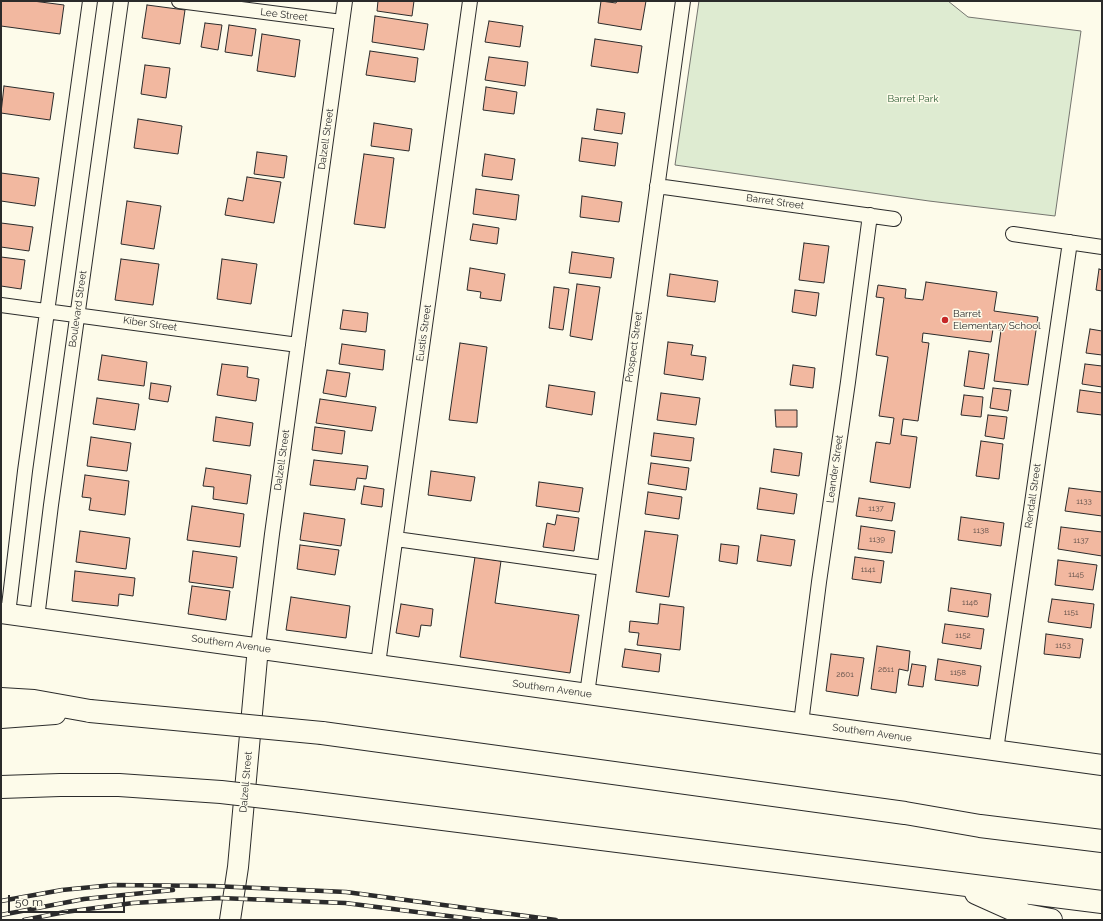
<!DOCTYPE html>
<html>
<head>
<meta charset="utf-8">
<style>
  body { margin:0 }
  #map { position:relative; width:1103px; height:921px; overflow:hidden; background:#fdfbea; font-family:Raleway,sans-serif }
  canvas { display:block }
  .frame { position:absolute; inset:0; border:2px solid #2b2b2b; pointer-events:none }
  .scale { position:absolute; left:8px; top:895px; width:117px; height:18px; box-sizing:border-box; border:2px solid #2b2b2b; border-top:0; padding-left:5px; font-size:12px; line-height:14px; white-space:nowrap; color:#2b2b2b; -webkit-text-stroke:3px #fdfbea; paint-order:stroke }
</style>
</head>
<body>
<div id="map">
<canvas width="1103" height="921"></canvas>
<div class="frame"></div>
<div class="scale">50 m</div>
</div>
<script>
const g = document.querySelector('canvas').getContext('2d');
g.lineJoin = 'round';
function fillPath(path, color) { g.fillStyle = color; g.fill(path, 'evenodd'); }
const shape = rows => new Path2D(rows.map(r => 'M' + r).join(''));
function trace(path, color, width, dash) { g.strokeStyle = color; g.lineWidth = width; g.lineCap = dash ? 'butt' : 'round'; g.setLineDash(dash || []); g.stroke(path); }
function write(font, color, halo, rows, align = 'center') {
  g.font = font + ' Raleway,sans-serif'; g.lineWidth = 3; g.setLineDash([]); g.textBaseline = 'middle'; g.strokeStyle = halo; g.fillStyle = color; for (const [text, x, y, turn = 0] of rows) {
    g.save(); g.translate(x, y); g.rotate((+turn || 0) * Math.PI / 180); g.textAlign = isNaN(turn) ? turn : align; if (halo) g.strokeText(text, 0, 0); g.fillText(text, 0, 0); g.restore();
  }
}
const green = shape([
  [699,1,948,1,968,17,1081,31,1055,216,929,201,675,165,699,1]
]);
const building = shape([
  [1,1,33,1,64,5,60,34,1,26,1,1],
  [378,1,414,1,412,16,377,11,378,1],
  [601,1,616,3,617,1,646,1,641,30,598,23,601,1],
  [147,5,185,10,180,44,142,38,147,5],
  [375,16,428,24,424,50,372,42,375,16],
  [489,21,523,26,520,47,485,42,489,21],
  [205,23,222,25,218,50,201,47,205,23],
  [229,25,256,29,252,56,225,52,229,25],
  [262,34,300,40,295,77,257,71,262,34],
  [595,39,642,46,638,73,591,66,595,39],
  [370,51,418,58,415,82,366,75,370,51],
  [489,57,528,62,525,86,485,80,489,57],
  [145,65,170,68,166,98,141,94,145,65],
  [4,86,54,93,50,120,1,113,4,86],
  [486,87,517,92,514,114,483,110,486,87],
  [597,109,625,113,622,134,594,130,597,109],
  [138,119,182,126,178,154,134,148,138,119],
  [374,123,412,129,409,151,371,146,374,123],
  [582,138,618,143,615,166,579,161,582,138],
  [257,152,287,156,284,178,254,174,257,152],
  [364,154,394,158,385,228,354,224,364,154],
  [485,154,515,159,512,180,482,176,485,154],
  [1,173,39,178,35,206,1,201,1,173],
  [247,177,281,182,274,223,225,215,228,198,243,201,247,177],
  [476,189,519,195,516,220,473,214,476,189],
  [582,196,622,202,619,222,580,217,582,196],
  [127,201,161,206,154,249,121,244,127,201],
  [1,223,33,227,29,251,1,247,1,223],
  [473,224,499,228,497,244,470,240,473,224],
  [804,243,829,246,824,283,799,280,804,243],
  [572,252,614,258,611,278,569,273,572,252],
  [1,257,25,260,21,289,1,286,1,257],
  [121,259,159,264,153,305,115,300,121,259],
  [222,259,257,264,251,304,217,299,222,259],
  [470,268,505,274,501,301,480,298,481,292,467,290,470,268],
  [1099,269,1102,270,1102,291,1096,290,1099,269],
  [670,274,718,281,715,302,667,296,670,274],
  [926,282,997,292,994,311,1038,317,1028,385,994,381,1001,330,993,329,991,342,923,333,922,342,929,343,918,421,903,419,901,435,917,437,910,488,870,482,876,442,890,444,894,418,879,416,888,357,876,355,884,298,876,297,878,285,906,289,905,298,923,300,926,282],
  [577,284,600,287,592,340,570,336,577,284],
  [554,287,569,289,563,330,549,328,554,287],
  [795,290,819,293,816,316,792,312,795,290],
  [343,310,368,313,366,332,340,329,343,310],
  [1090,329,1102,331,1102,355,1086,353,1090,329],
  [668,342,693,345,691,355,706,357,703,380,664,374,668,342],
  [460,343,487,347,477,423,449,420,460,343],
  [342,344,385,350,383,370,339,364,342,344],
  [969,351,989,354,984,389,964,386,969,351],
  [102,355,147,362,144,386,98,380,102,355],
  [222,364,248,367,247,377,259,379,256,401,217,395,222,364],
  [1085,364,1102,366,1102,387,1082,384,1085,364],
  [793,365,815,368,813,388,790,385,793,365],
  [327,370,350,373,346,397,323,393,327,370],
  [151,383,171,386,168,402,149,399,151,383],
  [549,385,595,392,592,415,546,407,549,385],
  [993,388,1011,390,1008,411,990,408,993,388],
  [1080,390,1102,393,1102,415,1077,412,1080,390],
  [661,393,700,398,696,425,657,420,661,393],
  [964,395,983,397,981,417,961,415,964,395],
  [97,398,139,404,135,430,93,424,97,398],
  [320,399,376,407,372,431,316,423,320,399],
  [775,410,797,410,797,427,776,427,775,410],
  [988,415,1007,417,1004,439,985,436,988,415],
  [216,417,253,423,250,446,213,441,216,417],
  [315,427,345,431,342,454,312,450,315,427],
  [654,433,694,438,691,461,651,456,654,433],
  [91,437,131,443,127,471,87,466,91,437],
  [981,441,1003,444,999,479,976,476,981,441],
  [774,449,802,453,799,476,771,472,774,449],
  [314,460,368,466,366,479,357,478,355,490,310,485,314,460],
  [651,463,689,468,686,490,648,484,651,463],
  [206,468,251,475,247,504,213,499,214,487,203,486,206,468],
  [431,471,475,477,471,501,428,495,431,471],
  [85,475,129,481,125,515,89,510,91,498,82,497,85,475],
  [539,482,583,488,579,512,536,506,539,482],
  [364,486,384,489,382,507,361,504,364,486],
  [760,488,797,494,794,514,757,509,760,488],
  [1069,488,1102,492,1102,516,1065,511,1069,488],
  [648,492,682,497,679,519,645,514,648,492],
  [859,498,895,503,892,521,856,516,859,498],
  [192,506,244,514,240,547,187,540,192,506],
  [304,513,345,519,341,546,300,540,304,513],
  [557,515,579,518,574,551,543,547,547,523,555,525,557,515],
  [961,517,1004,523,1001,546,958,540,961,517],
  [861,526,895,531,892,553,858,549,861,526],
  [1061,527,1102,532,1102,556,1058,549,1061,527],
  [80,531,130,538,126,569,76,562,80,531],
  [645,531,678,535,669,597,636,592,645,531],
  [761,535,795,540,791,566,757,561,761,535],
  [721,544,739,546,737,564,719,561,721,544],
  [300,545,339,550,335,575,297,569,300,545],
  [193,551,237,557,233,588,189,582,193,551],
  [475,557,501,561,495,603,579,615,570,673,460,657,475,557],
  [855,557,884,561,881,583,852,579,855,557],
  [1058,560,1097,565,1093,590,1055,585,1058,560],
  [75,571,135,578,133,596,119,594,118,606,72,601,75,571],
  [192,586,230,591,226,620,188,614,192,586],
  [951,588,991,594,988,617,948,611,951,588],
  [291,597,350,606,346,638,286,630,291,597],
  [1052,599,1094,604,1091,628,1048,622,1052,599],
  [401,604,433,609,431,626,421,625,419,637,396,633,401,604],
  [660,604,684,607,680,650,637,645,639,633,629,632,630,621,658,624,660,604],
  [945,624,984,629,981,649,942,643,945,624],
  [1046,634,1083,639,1080,658,1044,654,1046,634],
  [877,646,910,651,908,671,899,669,896,693,871,689,877,646],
  [625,649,661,654,659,672,622,667,625,649],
  [831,654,864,658,858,696,826,691,831,654],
  [938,659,981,666,978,686,935,680,938,659],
  [912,664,926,666,923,687,908,685,912,664]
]);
const street = shape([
  [179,1,342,22],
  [657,186,894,219],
  [1013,234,1102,247],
  [1,305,298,345],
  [396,539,604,568],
  [8,614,25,471,90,1],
  [37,618,51,505,121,1],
  [258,647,272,534,345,1],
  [378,664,470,1],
  [587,694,683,1],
  [801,723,819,582,848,382,870,215],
  [996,750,1070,242]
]);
const secondary = shape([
  [1,613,1102,765],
  [230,920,238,867,258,647]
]);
const highway = shape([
  [1,699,34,701,90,711],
  [1,717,55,713],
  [322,733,905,813,980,826,1102,841],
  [300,801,1102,902],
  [976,893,1025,915,1051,920]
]);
const rail = shape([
  [1,901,62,890,113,885,213,886,346,892,556,920],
  [1,915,84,899,173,890],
  [24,920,65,912,133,903,220,898,345,903,480,920]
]);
const highwayBridge = shape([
  [90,711,322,733],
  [1,787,60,785,119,785,221,792,300,801]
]);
const markers = [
  [945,320,4,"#c62828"]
];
const numberNames = [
  ["1133",1084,502],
  ["1137",876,509],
  ["1138",981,531],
  ["1139",877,540],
  ["1137",1081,541],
  ["1141",868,570],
  ["1145",1076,575],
  ["1146",970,603],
  ["1151",1071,613],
  ["1152",963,636],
  ["1153",1063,646],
  ["2611",886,670],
  ["1158",958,673],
  ["2601",845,675]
];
const streetNames = [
  ["Lee Street",284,15,7],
  ["Dalzell Street",326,139,-82],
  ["Barret Street",775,202,8],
  ["Boulevard Street",78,309,-82],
  ["Kiber Street",150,324,8],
  ["Eustis Street",424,333,-82],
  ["Prospect Street",634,347,-82],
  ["Dalzell Street",282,460,-82],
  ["Leander Street",835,469,-82],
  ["Rendall Street",1033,496,-82],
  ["Southern Avenue",231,644,8],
  ["Southern Avenue",552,689,8],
  ["Southern Avenue",872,733,8],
  ["Dalzell Street",246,782,-85]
];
const parkNames = [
  ["Barret Park",913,99]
];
const poiNames = [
  ["Barret",953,314],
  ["Elementary School",953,326]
];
fillPath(green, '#deebd1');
trace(green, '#74746e', 1);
fillPath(building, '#f2b8a0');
trace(building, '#2b2b2b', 1);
trace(street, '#2b2b2b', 16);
trace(secondary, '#2b2b2b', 22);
trace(highway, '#2b2b2b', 24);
trace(street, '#fdfbea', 14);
trace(secondary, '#fdfbea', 20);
trace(highway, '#fdfbea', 22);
trace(rail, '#2b2b2b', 4.5);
trace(rail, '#fdfbea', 3, [9]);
trace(highwayBridge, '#2b2b2b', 24, []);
trace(highwayBridge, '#fdfbea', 22);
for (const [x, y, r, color] of markers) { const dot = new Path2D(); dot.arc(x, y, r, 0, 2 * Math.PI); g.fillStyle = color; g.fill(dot); trace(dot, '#fdfbea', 1.5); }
write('8px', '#5d4e48', null, numberNames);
write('10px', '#2b2b2b', '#fdfbea', streetNames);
write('10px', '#34623c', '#fdfbea', parkNames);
write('10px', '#2b2b2b', '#fdfbea', poiNames, 'left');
</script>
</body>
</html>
